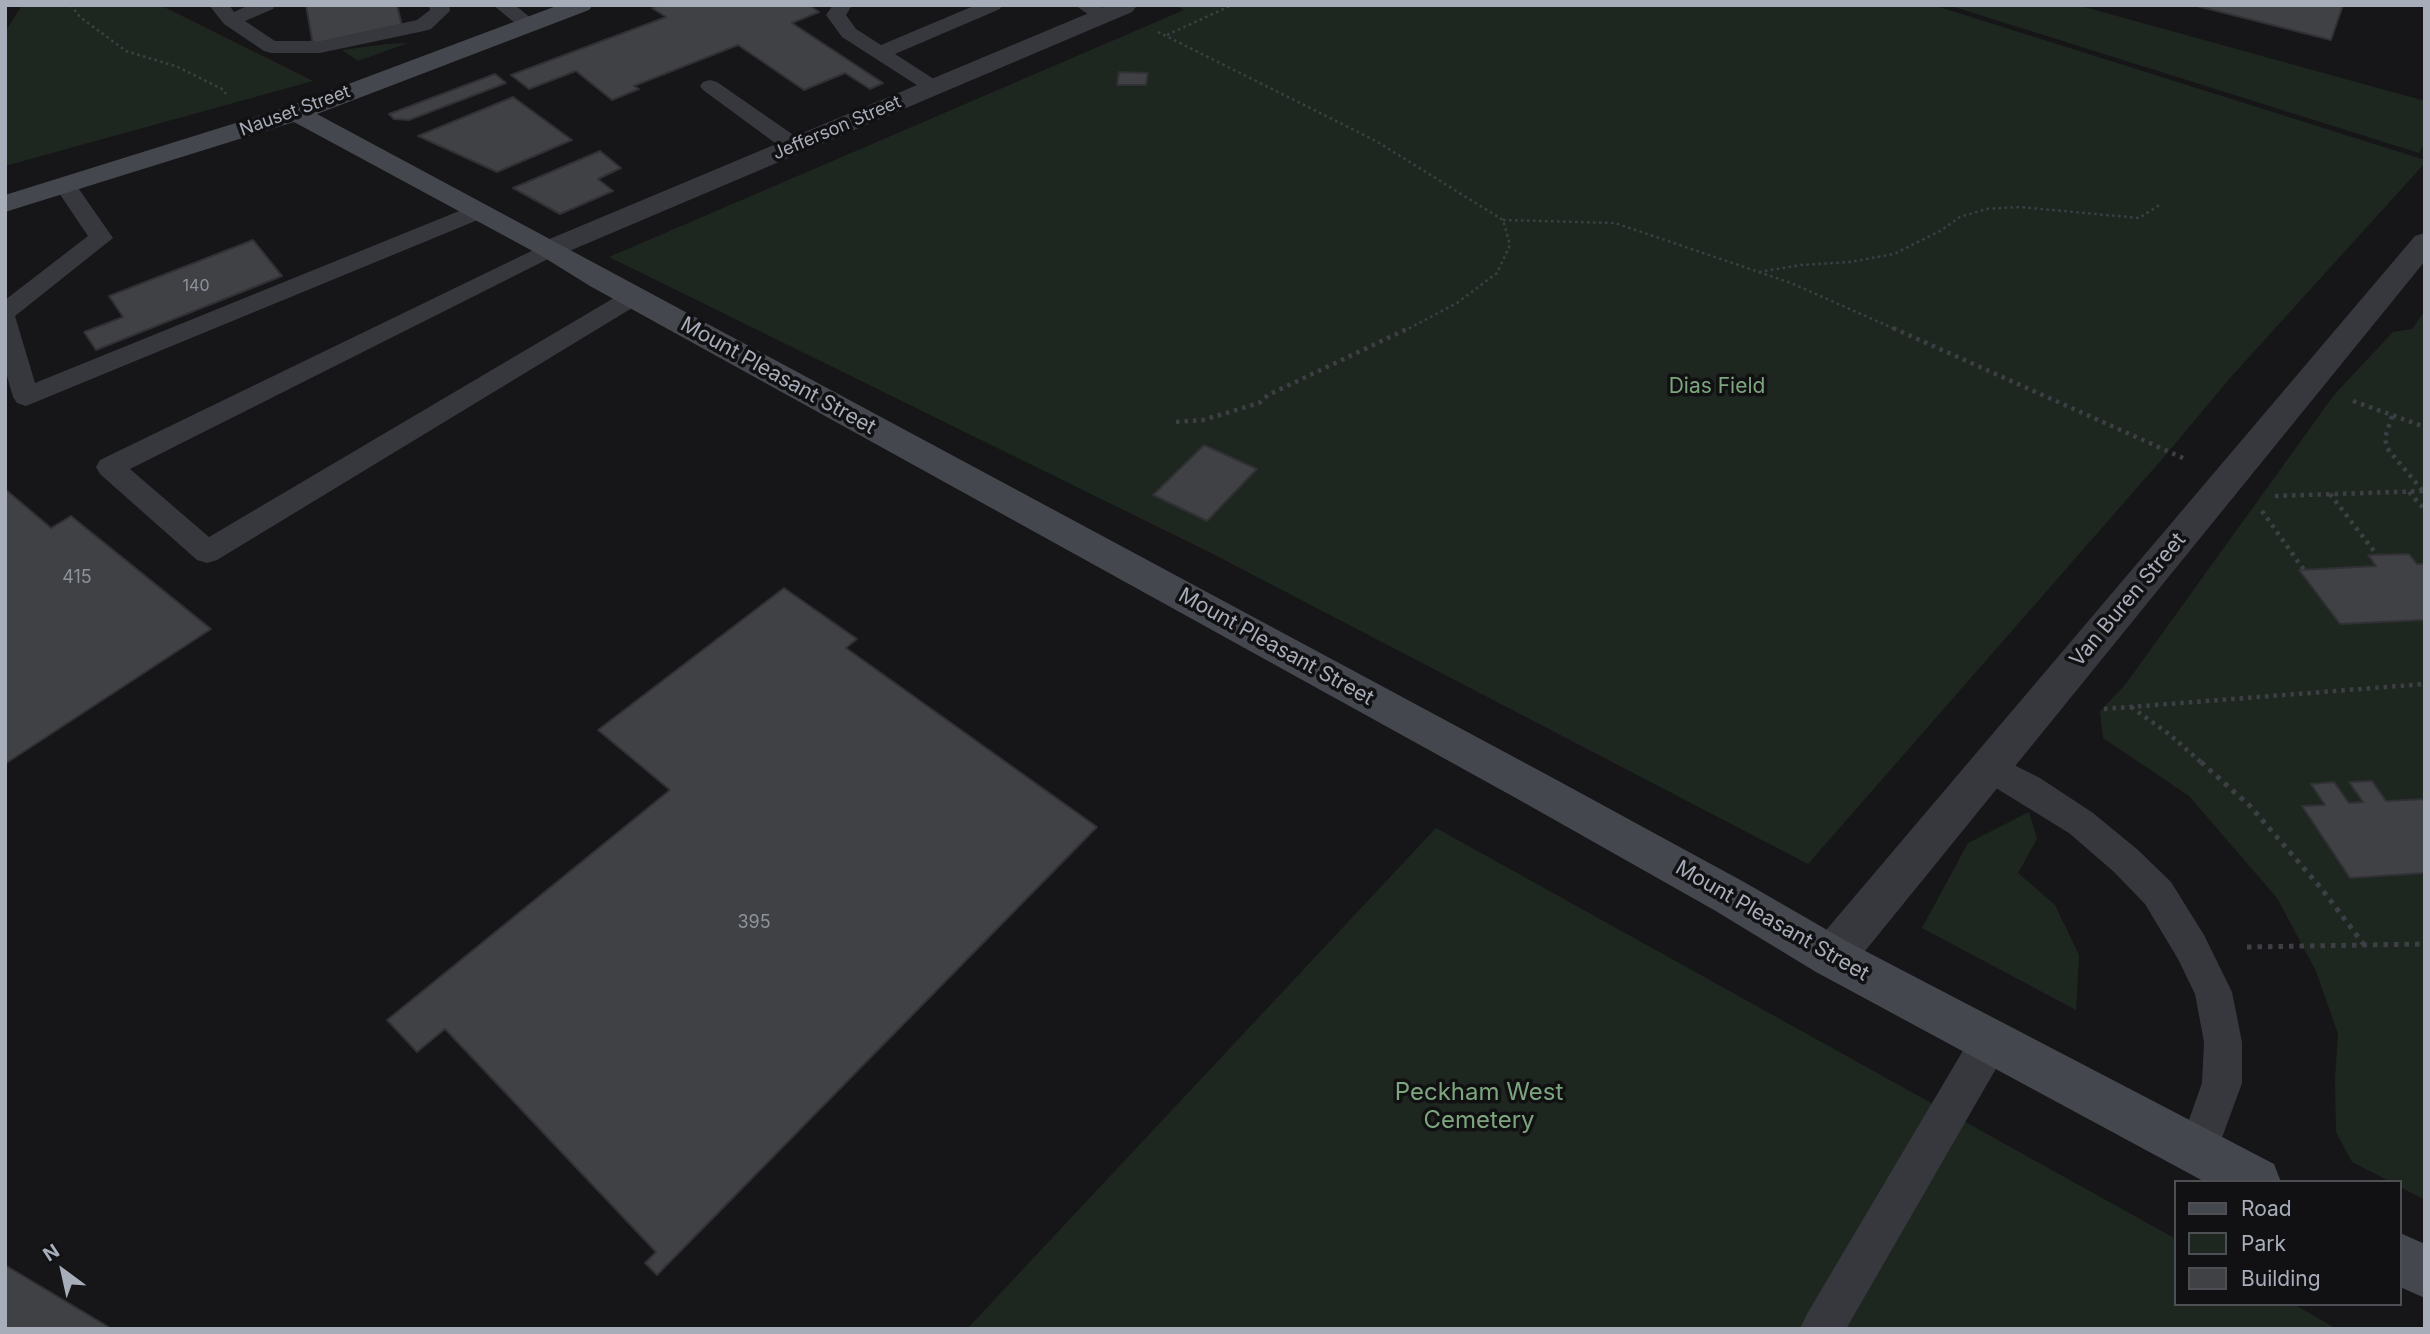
<!DOCTYPE html>
<html>
<head>
<meta charset="utf-8">
<style>
  body { margin:0 }
  #map { position:relative; width:2430px; height:1334px; overflow:hidden; background:#161618; font-family:Inter,sans-serif }
  canvas { display:block }
  .frame { position:absolute; inset:0; border:7px solid #a7adb9; pointer-events:none }
  .legend { position:absolute; left:2174px; top:1180px; width:228px; height:126px; box-sizing:border-box; background:#111113; border:2px solid #4d4f55; margin:0; padding:9px 12px; list-style:none; font-size:21px; color:#a7adb9 }
  .legend li { display:flex; align-items:center; gap:14px; height:35px }
  .legend b { width:35px; border:2px solid #4d4f55 }
  .north { position:absolute; left:28px; top:1236px; width:70px; height:70px; -webkit-text-stroke:5px #111113; paint-order:stroke; rotate:327deg; font-size:19px; font-weight:700; line-height:28px; text-align:center; color:#a7adb9 }
  .north::after { content:''; display:block; margin:auto; width:24px; height:32px; background:#a7adb9; clip-path:polygon(50% 0,100% 100%,50% 72%,0 100%) }
</style>
</head>
<body>
<div id="map">
<canvas width="2430" height="1334"></canvas>
<div class="frame"></div>
<ul class="legend">
<li><b style="height:9px;background:#45474e"></b>Road</li>
<li><b style="height:19px;background:#1e271f"></b>Park</li>
<li><b style="height:19px;background:#404145"></b>Building</li>
</ul>
<div class="north">N</div>
</div>
<script>
const g = document.querySelector('canvas').getContext('2d');
g.lineJoin = 'round';
function fillPath(path, color) { g.fillStyle = color; g.fill(path, 'evenodd'); }
const shape = rows => new Path2D(rows.map(r => 'M' + r).join(''));
function trace(path, color, width, dash) { g.strokeStyle = color; g.lineWidth = width; g.lineCap = dash ? 'butt' : 'round'; g.setLineDash(dash || []); g.stroke(path); }
function write(font, color, halo, rows, align = 'center') {
  g.font = font + ' Inter,sans-serif'; g.lineWidth = 7; g.setLineDash([]); g.textBaseline = 'middle'; g.strokeStyle = halo; g.fillStyle = color; for (const [text, x, y, turn = 0] of rows) {
    g.save(); g.translate(x, y); g.rotate((+turn || 0) * Math.PI / 180); g.textAlign = isNaN(turn) ? turn : align; if (halo) g.strokeText(text, 0, 0); g.fillText(text, 0, 0); g.restore();
  }
}
const green = shape([
  [22,5,160,5,313,81,5,166,5,32],
  [1176,5,1933,5,2425,160,2425,163,2230,378,2170,450,1808,864,1211,553,609,257,1184,10],
  [1948,5,2077,5,2425,101,2425,143,2419,153],
  [408,43,358,61,342,50,387,44],
  [2425,311,2425,1200,2400,1187,2400,1182,2391,1182,2352,1162,2336,1132,2335,1079,2338,1034,2316,971,2277,898,2189,796,2103,738,2100,711,2125,685,2334,395,2393,332,2412,329],
  [2029,812,2037,839,2018,873,2055,905,2079,955,2076,1010,1922,928,1968,843],
  [1436,828,2176,1239,2176,1304,2293,1304,2337,1329,967,1329]
]);
const building = shape([
  [306,5,397,5,402,26,313,45,306,5],
  [658,5,809,5,819,12,792,23,883,83,870,89,845,73,804,90,738,45,634,86,639,89,612,100,576,71,529,89,511,75,666,17,652,8,658,5],
  [2193,5,2343,5,2331,40,2193,5],
  [1119,72,1148,73,1146,85,1117,85,1119,72],
  [495,74,506,83,409,120,394,119,389,114,495,74],
  [513,97,572,140,497,172,418,136,513,97],
  [600,151,621,168,598,179,613,191,560,214,513,188,600,151],
  [253,240,282,276,96,350,84,332,123,317,109,296,253,240],
  [1204,445,1257,469,1207,521,1153,495,1204,445],
  [5,489,51,528,71,516,211,629,5,764,5,489],
  [2409,554,2417,564,2425,564,2425,620,2340,624,2299,570,2376,566,2368,555,2409,554],
  [784,588,857,639,846,648,1097,827,657,1275,645,1263,656,1252,445,1029,417,1052,387,1020,670,790,598,730,784,588],
  [2372,781,2386,801,2425,799,2425,873,2350,878,2302,806,2325,805,2311,784,2334,782,2349,803,2363,802,2349,782,2372,781],
  [5,1265,112,1329,5,1329,5,1265]
]);
const pathFar2 = shape([
  [71,5,80,17,126,51,178,67,222,89,226,94],
  [1158,32,1376,141,1503,220,1510,245,1497,273,1457,303,1406,330],
  [1167,35,1232,5],
  [1503,220,1615,223,1791,283,1897,330],
  [1759,272,1801,265,1850,262,1894,254,1940,231,1960,217,1986,209,2020,207,2139,218,2161,204]
]);
const pathFar1 = shape([
  [1893,328,2183,458],
  [2353,401,2425,427],
  [2392,416,2385,438,2387,448,2422,490],
  [1176,422,1203,420,1259,403,1268,395,1409,328],
  [2409,492,2425,510],
  [2330,494,2377,555],
  [2275,496,2425,491],
  [2262,511,2304,570],
  [2131,707,2169,734,2203,764],
  [2104,709,2425,684]
]);
const path = shape([
  [2201,762,2250,806,2321,888,2365,946],
  [2247,947,2425,944]
]);
const lane = shape([
  [209,5,229,5,234,12,249,5,275,5,273,9,245,21,275,41,320,41,417,20,430,10,429,5,449,5,450,11,431,29,424,31,320,53,271,53,264,51,224,24,209,5],
  [493,5,515,5,538,24,535,28,521,28,493,5],
  [833,5,852,5,846,15,856,29,881,45,976,5,1002,5,1000,9,895,54,940,83,943,87,940,91,933,93,926,91,842,37,826,15,833,5],
  [1075,5,1098,5,1113,16,1110,20,1096,20,1075,5],
  [710,80,717,82,802,141,805,146,802,151,786,151,703,90,700,86,703,82,710,80],
  [66,180,74,182,113,238,15,316,35,383,469,207,477,205,485,207,489,212,485,217,26,406,17,403,13,397,5,369,5,300,88,236,55,187,58,182,66,180],
  [550,242,558,244,562,249,558,254,130,469,209,537,624,292,633,289,642,292,645,297,642,302,217,560,207,563,197,560,100,474,96,467,100,460,550,242],
  [1990,753,2040,778,2093,813,2138,850,2171,882,2204,935,2232,992,2242,1042,2242,1083,2212,1165,2198,1171,2184,1165,2178,1151,2202,1083,2204,1042,2195,994,2178,959,2145,904,2114,872,2069,833,1978,777,1973,767,1978,757,1990,753],
  [1991,1022,2005,1027,2010,1040,2005,1053,1846,1329,1800,1329,1807,1314,1977,1027,1991,1022]
]);
const street = shape([
  [1108,5,1136,7,1132,12,560,255,550,258,540,255,535,249,540,243,1108,5],
  [2425,233,2425,261,1848,972,1832,978,1816,972,1809,957,1816,942,2415,236,2425,233]
]);
const secondary = shape([
  [559,5,593,5,589,10,317,114,1553,778,1744,882,1848,942,2274,1164,2281,1182,2205,1182,1816,972,1714,910,1523,802,590,286,540,255,294,122,5,212,5,195,287,107,559,5],
  [2400,1233,2425,1244,2425,1298,2400,1287,2400,1233]
]);
const farNumbernames = [
  ["140",196,286]
];
const farStreetnames = [
  ["Nauset Street",295,111,-20],
  ["Jefferson Street",837,128,-23]
];
const numberNames = [
  ["415",77,578],
  ["395",754,923]
];
const streetNames = [
  ["Mount Pleasant Street",778,376,29],
  ["Van Buren Street",2128,600,-50],
  ["Mount Pleasant Street",1276,647,29],
  ["Mount Pleasant Street",1772,921,30]
];
const parkNames = [
  ["Dias Field",1717,387]
];
const nearParknames = [
  ["Peckham West",1479,1093],
  ["Cemetery",1479,1121]
];
fillPath(green, '#1e271f');
fillPath(building, '#404145');
trace(building, '#303035', 2);
trace(pathFar2, '#3d3f45', 2.5, [2.5, 3.5]);
trace(pathFar1, '#3d3f45', 4.5, [3.5, 5]);
trace(path, '#3d3f45', 5, [4.5, 6]);
fillPath(lane, '#37383e');
fillPath(street, '#37383e');
fillPath(secondary, '#45474e');
write('16px', '#8d929c', null, farNumbernames);
write('18px', '#a7adb9', '#111113', farStreetnames);
write('18px', '#8d929c', null, numberNames);
write('21px', '#a7adb9', '#111113', streetNames);
write('21px', '#7da67e', '#111113', parkNames);
write('24px', '#7da67e', '#111113', nearParknames);
</script>
</body>
</html>
